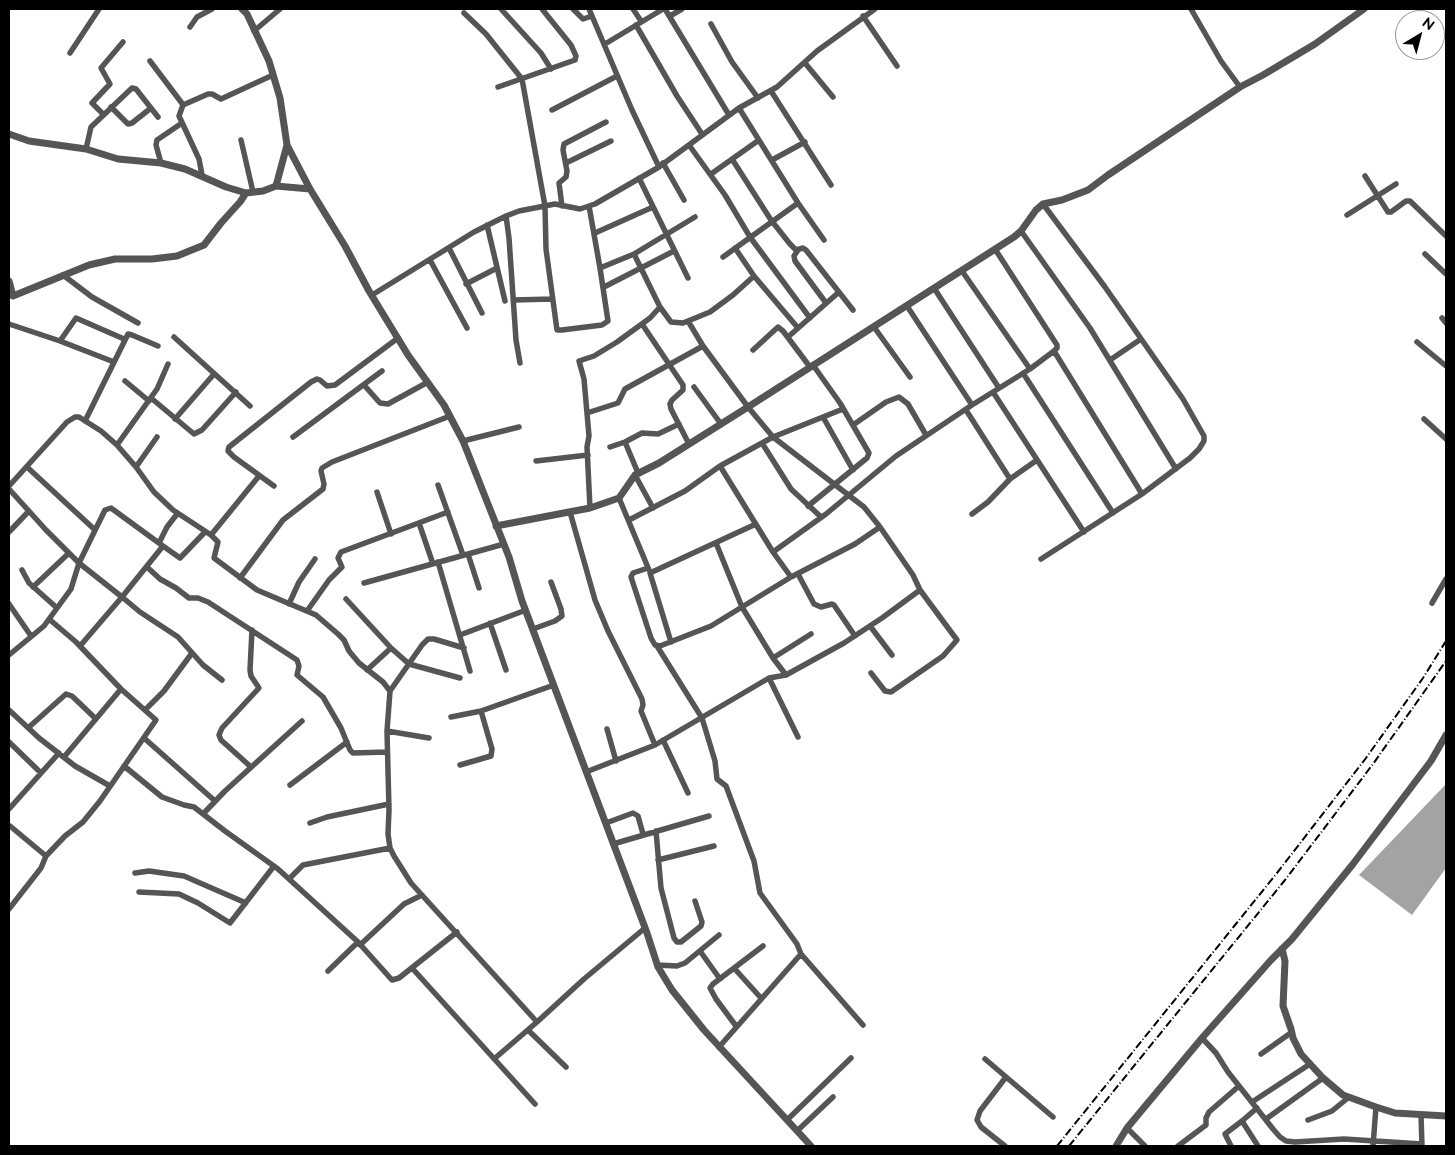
<!DOCTYPE html>
<html>
<head>
<meta charset="utf-8">
<style>
  body { margin:0 }
  #map { position:relative; width:1455px; height:1155px; overflow:hidden; background:#fff; font-family:Raleway,sans-serif }
  canvas { display:block }
  .frame { position:absolute; inset:0; border:10px solid #000; pointer-events:none }
  .north { position:absolute; left:1395px; top:10px; width:50px; height:50px; box-sizing:border-box; background:#fff; border:1px solid #999; border-radius:50%; rotate:37deg; font-size:14px; font-weight:700; line-height:20px; text-align:center; color:#000 }
  .north::after { content:''; display:block; margin:auto; width:18px; height:22px; background:#000; clip-path:polygon(50% 0,100% 100%,50% 72%,0 100%) }
</style>
</head>
<body>
<div id="map">
<canvas width="1455" height="1155"></canvas>
<div class="frame"></div>
<div class="north">N</div>
</div>
<script>
const g = document.querySelector('canvas').getContext('2d');
g.lineJoin = 'round';
function fillPath(path, color) { g.fillStyle = color; g.fill(path, 'evenodd'); }
const shape = rows => new Path2D(rows.map(r => 'M' + r).join(''));
function trace(path, color, width, dash) { g.strokeStyle = color; g.lineWidth = width; g.lineCap = dash ? 'butt' : 'round'; g.setLineDash(dash || []); g.stroke(path); }
const water = shape([
  [1446,784,1446,868,1412,915,1359,875]
]);
const minor = shape([
  [501,9,541,53,551,69],
  [573,9,583,19,592,16],
  [589,9,632,110,659,167],
  [633,9,641,21],
  [665,9,729,115],
  [1191,9,1221,61,1240,87],
  [464,13,486,34,522,79,545,206,546,249,557,330,562,330,602,325,608,321,600,268],
  [670,16,682,9],
  [863,16,897,66],
  [711,24,732,62,758,98],
  [636,25,677,96,702,134],
  [190,27,197,17,212,9],
  [254,31,280,9],
  [605,44,663,9],
  [70,53,99,9],
  [150,61,181,102,183,105,179,116,199,159,202,175],
  [805,63,833,97],
  [498,87,575,60,576,56,571,45,542,9],
  [771,91,831,185],
  [183,105,208,94,212,94,221,99,273,75],
  [111,107,128,124,132,123,151,108],
  [739,108,798,203,824,240],
  [552,110,617,76],
  [103,114,92,103,110,84,101,68,123,42],
  [241,140,253,192],
  [689,145,725,195,750,237,810,318],
  [86,149,91,127,132,88,136,89,158,117],
  [732,159,771,220,790,244,796,250,803,248,806,250,853,310],
  [772,160,805,142],
  [161,163,156,145,157,140,182,123],
  [566,163,611,141],
  [663,163,684,200],
  [711,174,759,140],
  [1365,176,1388,212,1391,212,1406,201,1410,201,1446,236],
  [639,178,688,278],
  [562,206,559,183,566,177,567,171,563,150,564,144,606,122],
  [589,206,600,268,634,254,660,307,671,322,683,323,710,312,733,295,754,276],
  [1347,215,1396,184],
  [506,216,509,238,516,340,520,363],
  [487,225,505,301],
  [1021,231,1090,328,1176,469],
  [595,233,653,207],
  [449,248,482,313],
  [735,248,754,276,798,328],
  [798,250,794,256,795,261,826,303],
  [634,254,695,217],
  [1425,254,1446,274],
  [723,257,798,203],
  [430,260,467,328],
  [962,271,1030,369],
  [63,275,92,297,138,323],
  [466,284,497,268],
  [604,287,674,251],
  [934,288,999,388],
  [372,295,474,232,506,216,519,211,555,204,580,209,595,204,659,167,739,108,777,87,817,51,875,9],
  [514,300,552,299],
  [907,306,972,405,1030,369,1054,351,1057,348,1057,345,995,249],
  [1442,318,1446,323],
  [688,321,703,346,748,407,773,437,864,507,880,527],
  [9,324,60,341,114,362],
  [642,324,683,385,683,390,672,400,670,404,671,409,689,444],
  [874,327,910,377],
  [174,337,250,406],
  [788,337,839,292],
  [60,341,76,318,124,339],
  [1417,342,1446,366],
  [753,350,778,327,783,331,810,367],
  [1054,351,1142,494],
  [1110,360,1141,339],
  [1023,373,1113,513],
  [125,381,149,401],
  [364,385,380,403,388,404,428,382],
  [694,387,721,424],
  [993,392,1084,532],
  [151,398,194,434,202,430,236,392],
  [966,410,1010,479],
  [587,413,618,403,625,389,703,346],
  [823,417,853,470],
  [175,419,214,374],
  [1424,419,1446,439],
  [85,421,128,334,132,335,158,346],
  [853,425,886,402,899,397,908,404,926,435],
  [293,437,382,371],
  [463,441,519,427],
  [625,442,638,473],
  [762,443,791,489,821,517],
  [117,445,157,389,168,364],
  [610,447,625,442,642,433,658,434,679,424],
  [536,461,588,455],
  [720,466,773,552,791,577],
  [27,467,94,529],
  [136,467,157,437],
  [635,475,653,508],
  [438,485,463,555],
  [9,486,67,422,75,417,79,417,101,431,117,445,136,467,154,492,173,510,211,535,218,542,214,558,257,590,316,615,338,634,344,640,349,651,359,663,383,682,390,691,387,731,389,810,388,834,390,848,394,856,411,883,537,1022,584,979,645,928],
  [274,486,234,457,228,451,229,447,311,382,317,379,320,380,327,386,335,385,398,338],
  [9,489,46,530,79,563,71,589,44,626,9,655],
  [377,492,391,534],
  [619,498,649,570],
  [808,506,867,458,869,453,840,403,813,365],
  [590,508,587,447,589,436,584,379,579,361,594,356,617,342,650,318,660,307],
  [570,512,595,600,608,631,642,699,643,705,641,711,655,745],
  [972,514,988,502,1010,479,1037,460],
  [629,520,685,491,720,466,773,437,843,409],
  [419,523,433,564],
  [9,532,29,511],
  [211,535,259,476],
  [159,543,167,527,177,514],
  [716,543,742,607,773,658,786,675],
  [163,546,180,558,205,532],
  [773,552,826,514,896,456,972,405],
  [468,554,479,588],
  [1041,559,1142,494,1190,458,1199,449,1204,441,1204,436,1183,399,1105,287,1043,204],
  [438,562,470,671],
  [147,567,160,579,176,588,189,598,198,598,208,602,297,660,299,666,297,675,323,697,341,728,350,750,353,753,387,752],
  [648,568,633,573,631,577,651,638,655,645,660,646,711,626,791,577,855,544,880,527,913,575,920,590],
  [22,570,29,583,57,608],
  [798,574,814,604,821,607,832,604,834,605,855,636],
  [240,578,283,520,323,489,324,484,321,471,322,468,332,462,450,416],
  [364,583,504,544],
  [33,587,69,553],
  [346,599,391,648,367,670],
  [1432,603,1446,579],
  [9,604,31,636],
  [289,604,299,582,315,559],
  [307,611,329,580,342,567,338,558,341,552,448,512],
  [490,623,506,670],
  [870,626,892,655],
  [533,629,555,621,562,616,561,609,551,582],
  [460,635,526,610],
  [671,642,650,573,756,524],
  [80,646,122,597,163,546,111,508,105,510,79,563,122,597,140,612,178,637,203,665,222,680],
  [657,646,702,718,715,761,717,779,726,786,754,861,760,893,797,944,801,954,719,1047],
  [391,648,409,664,460,678],
  [773,658,811,634],
  [769,678,798,737],
  [390,691,422,645,428,639,434,639,464,648],
  [9,710,39,738,75,766,110,786],
  [145,710,164,691,192,653],
  [451,717,481,711,554,685],
  [28,728,66,694,72,696,96,719],
  [607,729,616,761],
  [387,731,429,738],
  [144,738,215,801],
  [663,740,688,793],
  [9,742,41,773],
  [64,757,121,689],
  [460,765,491,756,492,749,481,711],
  [124,766,162,797,184,805,194,807,225,831,278,869,358,942,392,980,399,978,457,932],
  [251,767,221,740,219,735,222,728,259,688,251,676,250,670,252,630],
  [586,772,655,745,769,678,786,675,844,643,882,618,920,590,957,640,943,656,891,692,885,691,871,673],
  [290,785,347,742],
  [9,809,59,753],
  [203,814,225,791,302,721],
  [310,823,327,817,389,804],
  [606,823,633,813,638,816,643,834],
  [10,826,46,856],
  [656,831,661,888,674,938,677,942,681,942,701,926,702,922,695,901],
  [613,844,709,816],
  [658,860,714,846],
  [135,873,149,871,184,876,246,903],
  [289,879,303,865,390,848],
  [139,892,179,894,198,903,230,923,274,866],
  [9,909,41,868,46,856,65,836,83,822,100,801,156,720,121,689,76,642,49,619],
  [360,945,404,904,422,895],
  [700,951,720,979],
  [801,954,863,1025],
  [657,965,677,966,685,963,719,935],
  [412,968,535,1104],
  [734,968,761,998],
  [328,971,358,942],
  [736,1026,716,999,710,988,713,984,763,946],
  [528,1030,566,1067],
  [1202,1038,1216,1053,1228,1072,1273,1129,1280,1137,1286,1141,1295,1142,1344,1139,1422,1144],
  [1261,1054,1292,1032],
  [494,1059,537,1022],
  [985,1059,1053,1117],
  [1252,1102,1310,1064],
  [1257,1108,1242,1121,1258,1146],
  [1421,1115,1422,1146],
  [1266,1119,1323,1078],
  [787,1120,851,1058],
  [1308,1120,1332,1111,1349,1097],
  [1127,1128,1145,1146],
  [797,1131,833,1097],
  [1005,1146,981,1127,977,1120,980,1111,1006,1077],
  [1178,1146,1206,1125,1206,1118,1209,1112,1239,1086],
  [1231,1146,1225,1134,1242,1121],
  [1373,1146,1376,1107]
]);
const tertiary = shape([
  [242,9,247,14,269,61,280,98,287,145,310,189,345,246,369,291,408,355,444,405,463,441,509,557,522,601,647,933,658,967,672,990,704,1030,811,1146],
  [9,134,29,141,86,149,118,159,161,163,185,169,226,187,246,193,263,191,276,186,287,145],
  [276,186,310,189],
  [9,281,13,296,89,265,115,259,152,259,177,256,204,245,221,223,240,202,246,193],
  [496,526,590,508,619,498,635,475,659,463,748,407,1014,237,1021,231,1036,210,1043,204,1062,200,1088,190,1108,175,1240,87,1263,75,1315,44,1364,9],
  [1282,949,1285,961,1283,1006,1291,1029,1293,1038,1301,1054,1323,1078,1343,1095,1376,1107,1395,1113,1446,1116],
  [1116,1146,1127,1128,1202,1038,1271,960,1292,939,1353,864,1431,761,1446,735]
]);
const rail = shape([
  [1057,1146,1277,873,1366,758,1423,678,1446,641],
  [1069,1146,1285,880,1373,764,1446,661]
]);
fillPath(water, '#a3a3a3');
trace(minor, '#555', 5.5);
trace(tertiary, '#555', 7);
trace(rail, '#000', 2, [8, 2.5, 1, 2.5]);
</script>
</body>
</html>
